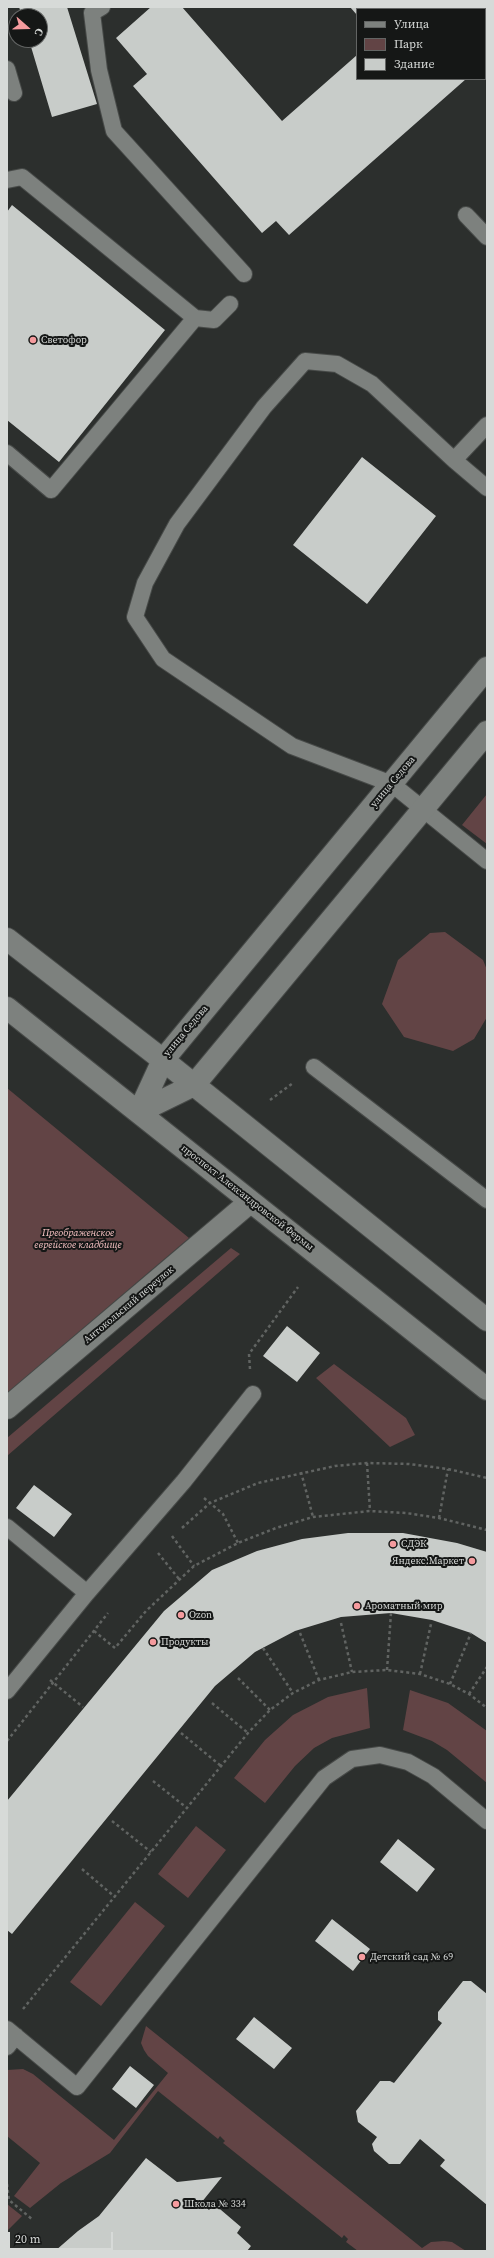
<!DOCTYPE html>
<html>
<head>
<meta charset="utf-8">
<style>
  body { margin:0 }
  #map { position:relative; width:494px; height:2258px; overflow:hidden; background:#2c2f2d; font-family:"Source Serif 4",serif }
  canvas { display:block }
  .frame { position:absolute; inset:0; border:8px solid #d7dad8; pointer-events:none }
  .legend { position:absolute; left:356px; top:8px; width:130px; height:72px; box-sizing:border-box; background:#151716; border:1px solid #636564; margin:0; padding:5px 7px; list-style:none; font-size:12px; color:#d7dad8 }
  .legend li { display:flex; align-items:center; gap:8px; height:20px }
  .legend b { width:20px; border:1px solid #636564 }
  .north { position:absolute; left:8px; top:8px; width:40px; height:40px; box-sizing:border-box; background:#151716; border:1px solid #636564; border-radius:50%; rotate:110deg; font-size:11px; font-weight:700; line-height:16px; text-align:center; color:#d7dad8 }
  .north::after { content:''; display:block; margin:auto; width:14px; height:18px; background:#f59b9e; clip-path:polygon(50% 0,100% 100%,50% 72%,0 100%) }
  .scale { position:absolute; left:8px; top:2232px; width:105px; height:18px; box-sizing:border-box; border:2px solid #d7dad8; border-top:0; padding-left:5px; font-size:12px; line-height:14px; white-space:nowrap; color:#d7dad8; -webkit-text-stroke:3px #151716; paint-order:stroke }
</style>
</head>
<body>
<div id="map">
<canvas width="494" height="2258"></canvas>
<div class="frame"></div>
<ul class="legend">
<li><b style="height:5px;background:#7d817e"></b>Улица</li>
<li><b style="height:11px;background:#624445"></b>Парк</li>
<li><b style="height:11px;background:#c8ccc9"></b>Здание</li>
</ul>
<div class="north">С</div>
<div class="scale">20 m</div>
</div>
<script>
const g = document.querySelector('canvas').getContext('2d');
g.lineJoin = 'round';
function fillPath(path, color) { g.fillStyle = color; g.fill(path, 'evenodd'); }
const shape = rows => new Path2D(rows.map(r => 'M' + r).join(''));
function trace(path, color, width, dash) { g.strokeStyle = color; g.lineWidth = width; g.lineCap = dash ? 'butt' : 'round'; g.setLineDash(dash || []); g.stroke(path); }
function write(font, color, halo, rows, align = 'center') {
  g.font = font + ' "Source Serif 4",serif'; g.lineWidth = 4; g.setLineDash([]); g.textBaseline = 'middle'; g.strokeStyle = halo; g.fillStyle = color; for (const [text, x, y, turn = 0] of rows) {
    g.save(); g.translate(x, y); g.rotate((+turn || 0) * Math.PI / 180); g.textAlign = isNaN(turn) ? turn : align; if (halo) g.strokeText(text, 0, 0); g.fillText(text, 0, 0); g.restore();
  }
}
const green = shape([
  [487,794,487,844,462,825],
  [445,932,483,960,487,970,487,1017,474,1039,453,1051,404,1037,382,1004,398,960,430,933],
  [7,1088,189,1238,7,1393],
  [231,1248,240,1254,7,1456,7,1438],
  [334,1364,406,1418,415,1435,390,1447,316,1378],
  [367,1688,370,1728,332,1738,314,1748,295,1766,265,1803,234,1778,265,1740,293,1715,328,1697],
  [410,1690,448,1703,487,1731,487,1783,447,1750,432,1741,403,1730],
  [196,1826,226,1850,188,1898,158,1874],
  [135,1902,165,1926,101,2006,70,1982],
  [146,2026,422,2248,431,2242,444,2241,452,2242,466,2251,358,2251,346,2242,348,2239,344,2235,342,2238,223,2143,225,2141,220,2136,218,2139,158,2091,110,2153,61,2183,30,2208,14,2196,40,2163,7,2136,7,2070,23,2069,33,2074,114,2140,168,2073,148,2056,144,2050,141,2043],
  [7,2204,22,2216,7,2231]
]);
const building = shape([
  [19,7,67,7,97,104,52,117,29,40,40,40,40,16,22,16],
  [151,7,182,7,282,121,357,55,357,79,466,79,289,235,276,221,262,233,133,86,147,74,116,38],
  [350,7,487,7,487,60,485,62,485,9,357,9,357,15],
  [12,205,165,330,59,462,7,420,7,212],
  [362,457,436,516,367,604,293,545],
  [287,1326,320,1353,297,1382,263,1356],
  [34,1485,72,1514,54,1537,16,1508],
  [348,1533,403,1533,457,1543,487,1552,487,1643,471,1633,432,1620,391,1613,341,1617,295,1631,255,1652,215,1686,12,1934,7,1930,7,1801,164,1611,212,1570,257,1551,302,1539],
  [398,1839,435,1869,417,1892,380,1862],
  [332,1919,370,1949,353,1971,315,1941],
  [463,1981,471,1981,487,1994,487,2205,440,2166,445,2160,420,2139,400,2164,389,2164,374,2151,372,2144,377,2137,358,2122,356,2111,380,2081,390,2081,394,2083,442,2023,438,2020,438,2012],
  [254,2017,292,2048,274,2069,236,2039],
  [130,2066,154,2085,136,2108,112,2089],
  [146,2158,177,2182,222,2177,201,2203,209,2210,214,2204,241,2227,237,2233,251,2246,247,2251,55,2251,78,2231,99,2216]
]);
const path = shape([
  [270,1100,293,1083],
  [250,1369,249,1354,298,1287],
  [367,1463,370,1511],
  [301,1472,313,1517],
  [204,1498,223,1514,238,1543],
  [439,1518,448,1469],
  [182,1528,210,1503,258,1483,335,1466,367,1463,409,1464,448,1469,487,1478],
  [172,1536,194,1566],
  [158,1553,179,1579],
  [341,1623,352,1672],
  [94,1631,115,1648,146,1611,194,1566,238,1543,276,1528,313,1517,370,1511,406,1513,439,1518,487,1530],
  [300,1633,319,1680],
  [263,1648,293,1693],
  [387,1670,391,1613],
  [420,1674,431,1624],
  [238,1678,270,1710],
  [50,1680,83,1707],
  [450,1684,471,1633],
  [469,1694,487,1667],
  [212,1703,248,1733],
  [181,1733,221,1766],
  [7,1741,108,1613],
  [153,1781,187,1808],
  [112,1821,151,1852],
  [82,1869,115,1897],
  [23,2009,248,1733,270,1710,293,1693,319,1680,352,1672,387,1670,420,1674,450,1684,469,1694,487,1708],
  [7,2184,9,2200,33,2220]
]);
const service = shape([
  [102,7,92,13,99,70,114,131,244,274],
  [7,69,14,93],
  [7,180,22,177,195,318,51,490,7,453],
  [466,215,487,237],
  [195,318,214,320,230,304],
  [454,460,487,425],
  [487,488,454,460,372,384,337,364,305,361,264,407,177,524,145,583,135,617,163,659,292,746,392,784,487,861],
  [314,1067,487,1200],
  [7,1527,87,1593,184,1481,253,1394],
  [7,1691,87,1593],
  [7,2029,77,2087,324,1778,352,1759,380,1755,408,1762,433,1776,487,1821],
  [7,2047,16,2036]
]);
const minor = shape([
  [7,1408,250,1202]
]);
const secondary = shape([
  [7,939,163,1060,487,1320],
  [7,1008,487,1389],
  [139,1112,163,1060,487,668],
  [139,1112,194,1085,487,732]
]);
const markers = [
  [33,340,4,"#f59b9e"],
  [393,1544,4,"#f59b9e"],
  [472,1561,4,"#f59b9e"],
  [357,1606,4,"#f59b9e"],
  [181,1615,4,"#f59b9e"],
  [153,1642,4,"#f59b9e"],
  [362,1957,4,"#f59b9e"],
  [176,2204,4,"#f59b9e"]
];
const poiNames = [
  ["Светофор",41,340],
  ["СДЭК",401,1544],
  ["Яндекс.Маркет",464,1561,"right"],
  ["Ароматный мир",365,1606],
  ["Ozon",189,1615],
  ["Продукты",161,1642],
  ["Детский сад № 69",370,1957],
  ["Школа № 334",184,2204]
];
const streetNames = [
  ["улица Седова",393,782,-50],
  ["улица Седова",186,1031,-50],
  ["проспект Александровской Фермы",247,1198,38],
  ["Антокольский переулок",129,1305,-40]
];
const parkNames = [
  ["Преображенское",78,1233],
  ["еврейское кладбище",78,1245]
];
fillPath(green, '#624445');
fillPath(building, '#c8ccc9');
trace(service, '#474a48', 18);
trace(minor, '#474a48', 24);
trace(secondary, '#474a48', 24);
trace(path, '#616462', 2.5, [3, 3]);
trace(service, '#7d817e', 16);
trace(minor, '#7d817e', 22);
trace(secondary, '#7d817e', 22);
for (const [x, y, r, color] of markers) { const dot = new Path2D(); dot.arc(x, y, r, 0, 2 * Math.PI); g.fillStyle = color; g.fill(dot); trace(dot, '#151716', 1.5); }
write('10px', '#d7dad8', '#151716', poiNames, 'left');
write('10px', '#d7dad8', '#151716', streetNames);
write('italic 10px', '#f9c3c4', '#151716', parkNames);
</script>
</body>
</html>
